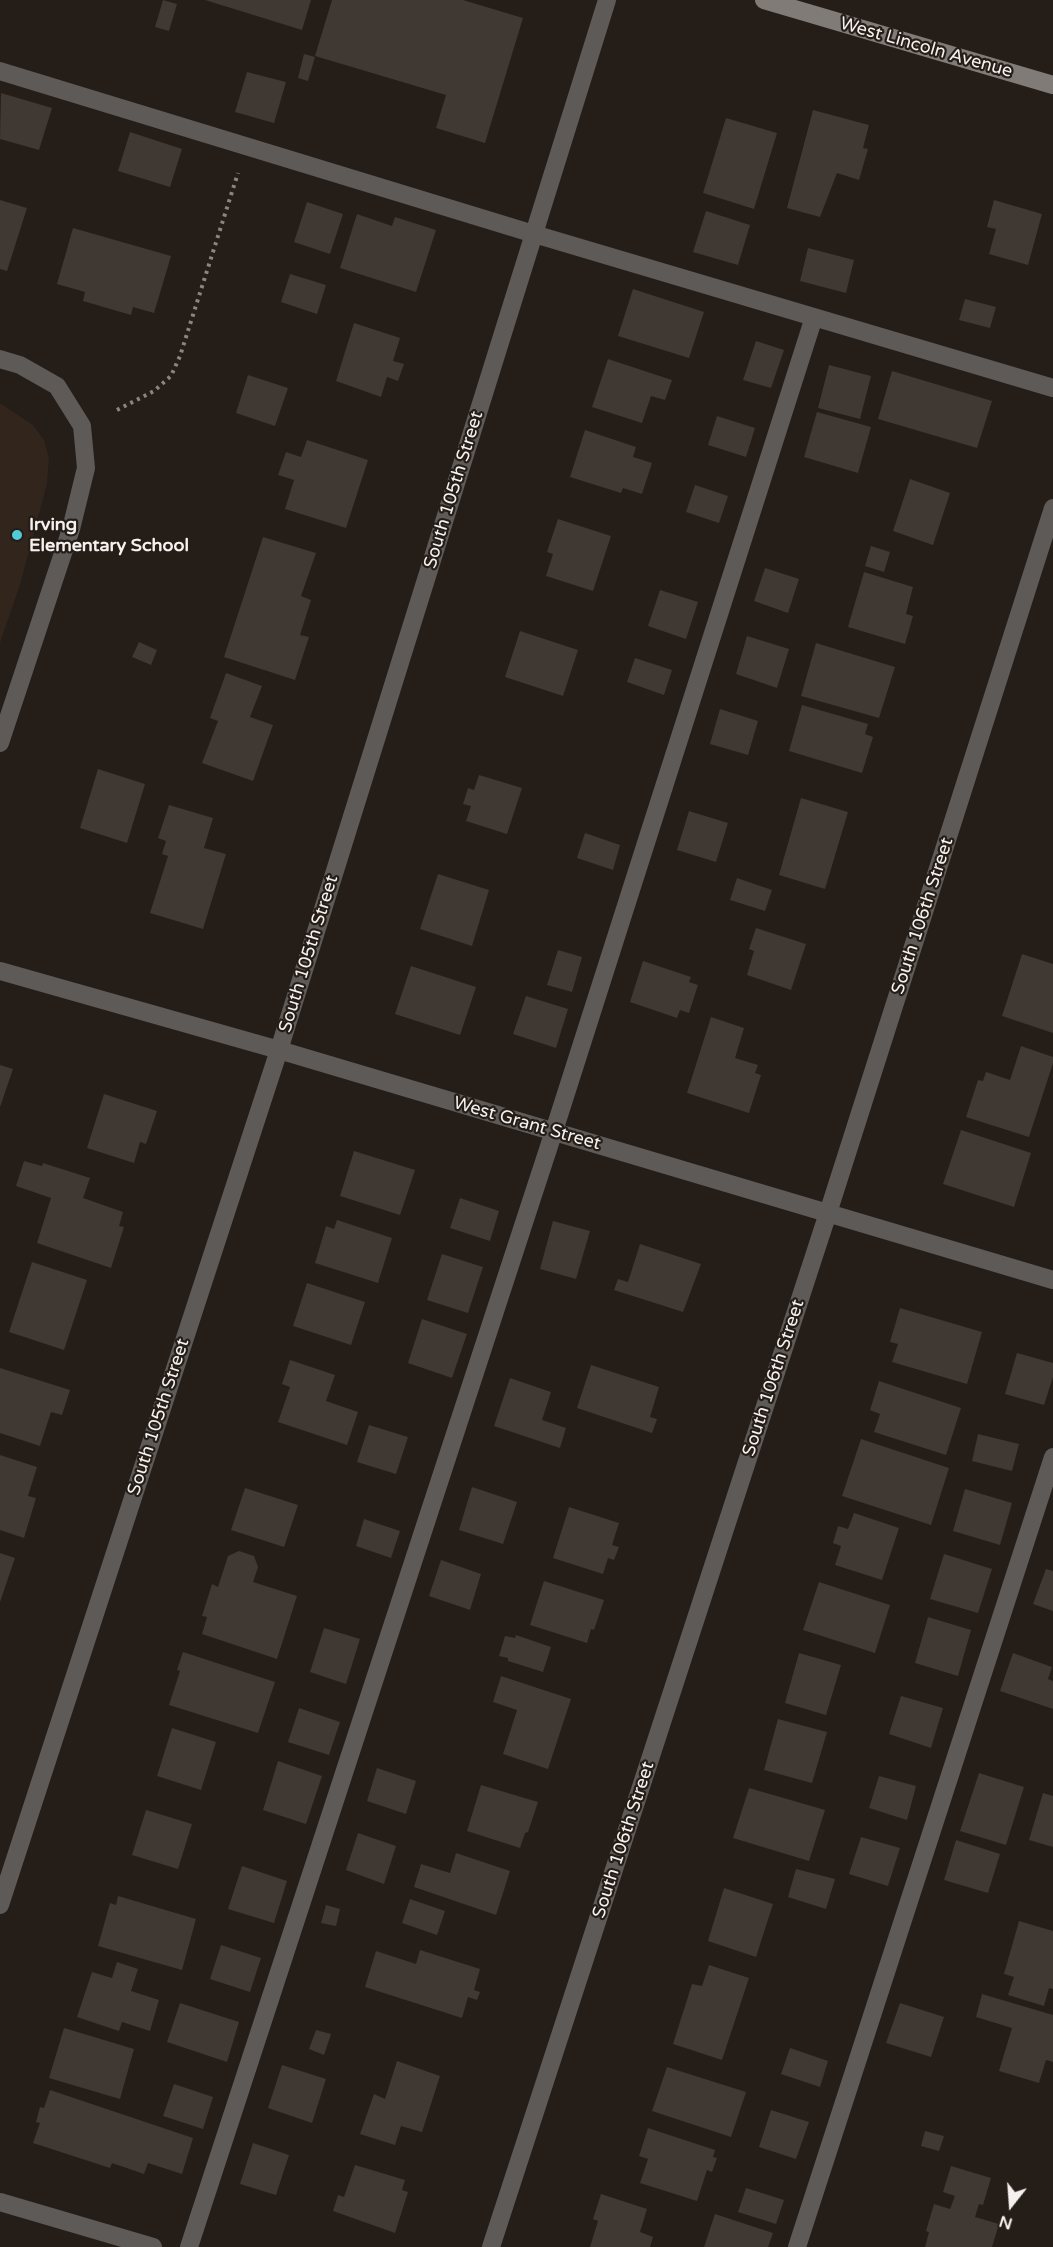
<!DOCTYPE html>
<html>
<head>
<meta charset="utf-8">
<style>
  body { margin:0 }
  #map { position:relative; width:1053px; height:2247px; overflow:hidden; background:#241d18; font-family:"Varela Round",sans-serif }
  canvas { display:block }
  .north { position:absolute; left:981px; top:2175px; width:60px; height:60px; -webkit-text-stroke:4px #241d18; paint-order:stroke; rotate:197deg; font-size:16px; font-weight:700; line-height:24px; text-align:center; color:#f6f1ee }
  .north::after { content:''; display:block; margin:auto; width:21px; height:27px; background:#f6f1ee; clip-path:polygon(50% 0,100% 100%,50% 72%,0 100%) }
</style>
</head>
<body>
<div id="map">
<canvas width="1053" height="2247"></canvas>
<div class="north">N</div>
</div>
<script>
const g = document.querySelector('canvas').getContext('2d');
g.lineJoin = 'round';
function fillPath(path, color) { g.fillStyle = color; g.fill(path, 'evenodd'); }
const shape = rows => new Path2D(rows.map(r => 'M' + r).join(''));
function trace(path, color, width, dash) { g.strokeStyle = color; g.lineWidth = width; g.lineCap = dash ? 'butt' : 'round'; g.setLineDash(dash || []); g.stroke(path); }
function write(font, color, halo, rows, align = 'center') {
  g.font = font + ' "Varela Round",sans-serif'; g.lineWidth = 4.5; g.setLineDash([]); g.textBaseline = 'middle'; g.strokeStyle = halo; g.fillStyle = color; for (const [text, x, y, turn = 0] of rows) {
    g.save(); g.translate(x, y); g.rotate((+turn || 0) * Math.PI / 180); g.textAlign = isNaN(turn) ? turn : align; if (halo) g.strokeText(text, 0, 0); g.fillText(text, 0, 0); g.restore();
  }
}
const built = shape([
  [0,403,33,425,44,440,49,458,47,484,20,585,0,643]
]);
const building = shape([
  [163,0,177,4,169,31,155,27],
  [205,0,311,0,302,30],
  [332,0,463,0,523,18,485,143,436,128,446,95,315,56],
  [304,54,315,57,308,81,298,78],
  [247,72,286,82,274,123,235,112],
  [1,93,52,108,39,150,0,139],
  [813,110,869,125,863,148,868,149,859,180,837,173,820,217,787,208],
  [726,118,777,133,754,209,703,193],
  [130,132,182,149,170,187,118,171],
  [0,200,27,208,7,271,0,269],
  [994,200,1042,214,1028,265,989,254,996,229,987,227],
  [307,202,343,214,330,254,294,242],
  [706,211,750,225,738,265,693,252],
  [357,214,392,226,395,217,436,230,416,292,340,268],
  [73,228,171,256,154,313,133,307,131,315,83,301,85,292,57,284],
  [808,248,854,260,846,293,800,281],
  [290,274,326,285,317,314,281,302],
  [633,289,704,312,689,358,618,336],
  [965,299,996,307,990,328,959,320],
  [354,323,400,338,393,361,404,364,398,381,387,377,381,397,336,381],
  [756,341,784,350,771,388,743,380],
  [608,359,672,380,665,400,651,396,642,423,592,407],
  [829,365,871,376,860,419,818,408],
  [892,371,992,401,977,448,878,419],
  [248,375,288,388,275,426,236,413],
  [817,412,871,427,858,473,804,457],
  [717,416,755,428,746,457,708,445],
  [585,430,636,447,633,457,652,463,642,494,623,488,621,493,570,477],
  [307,440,368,460,346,528,285,509,294,480,278,475,286,452,301,457],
  [910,479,950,493,933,545,893,531],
  [695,485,728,496,719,523,686,512],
  [558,519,611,536,593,591,546,576,553,554,547,552],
  [263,537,316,553,301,596,311,600,300,635,309,637,295,680,224,657],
  [871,546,890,552,884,572,865,566],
  [765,568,799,579,788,613,754,601],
  [864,572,913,587,906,614,913,616,905,644,848,627],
  [660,590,698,602,686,639,648,626],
  [520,631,578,650,563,696,505,677],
  [747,636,789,649,777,688,736,674],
  [139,642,157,650,151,665,132,657],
  [816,643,895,667,879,718,801,696],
  [635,658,672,670,664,695,627,682],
  [226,673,262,686,250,717,273,725,253,781,202,763,218,721,210,718],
  [802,705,868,724,865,734,873,737,862,773,789,751],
  [720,709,758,721,748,755,710,744],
  [98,769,145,784,127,843,80,828],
  [479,775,522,788,507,834,466,821,471,806,463,804,468,788,474,790],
  [801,798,848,812,825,889,779,875],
  [169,805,213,818,204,848,226,854,203,929,150,913,168,856,162,854,166,841,158,838],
  [689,811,728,823,716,862,677,850],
  [585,833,620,845,613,870,577,858],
  [438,874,489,890,472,946,420,929],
  [737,878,772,890,765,911,730,900],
  [756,928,806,944,791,990,747,975,754,951,749,949],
  [558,950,582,957,572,992,547,985],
  [1022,954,1053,964,1053,1033,1002,1016],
  [643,961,691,977,689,982,698,985,689,1013,680,1010,677,1018,630,1002],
  [411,966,476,987,460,1035,395,1014],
  [526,996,568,1009,556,1048,513,1034],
  [711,1017,744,1028,735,1058,758,1065,755,1073,761,1075,749,1113,687,1093],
  [1021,1046,1053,1057,1053,1063,1029,1137,966,1117,978,1080,983,1081,986,1072,1010,1080],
  [0,1065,13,1069,0,1107],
  [104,1094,157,1111,146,1144,140,1142,134,1163,87,1148],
  [961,1130,1031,1153,1014,1207,943,1184],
  [354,1151,415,1170,400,1215,340,1196],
  [24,1161,42,1166,43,1163,90,1178,83,1198,123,1212,119,1226,124,1227,111,1268,37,1243,51,1198,16,1186],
  [460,1198,499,1211,490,1241,450,1228],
  [337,1220,392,1238,378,1283,315,1263,326,1226,334,1229],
  [553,1221,590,1231,576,1279,540,1269],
  [640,1244,701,1264,683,1312,614,1290,618,1279,628,1282],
  [442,1254,483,1267,468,1313,427,1300],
  [32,1262,87,1280,64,1350,9,1332],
  [307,1283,365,1302,351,1345,293,1326],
  [900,1308,982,1332,967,1384,892,1362,898,1344,890,1342],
  [422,1319,467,1334,452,1378,408,1363],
  [1017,1353,1053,1363,1053,1377,1044,1405,1005,1394],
  [290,1360,335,1375,326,1401,358,1412,347,1445,278,1422,290,1387,282,1384],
  [591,1365,659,1387,650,1417,657,1419,652,1433,577,1408],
  [0,1368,70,1390,62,1415,51,1412,40,1446,0,1433],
  [510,1378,551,1392,542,1420,566,1428,560,1448,494,1426],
  [879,1381,961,1408,946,1455,874,1432,880,1414,870,1410],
  [369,1425,408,1437,396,1474,357,1462],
  [978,1434,1019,1444,1012,1471,972,1461],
  [861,1439,949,1468,931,1525,842,1496],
  [0,1455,37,1467,28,1496,36,1498,24,1538,0,1530],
  [472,1487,517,1502,503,1544,459,1530],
  [245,1488,298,1505,284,1547,231,1530],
  [965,1489,1012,1503,1000,1545,953,1531],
  [569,1507,619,1523,612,1545,619,1547,614,1560,608,1558,603,1574,553,1558],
  [854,1513,899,1528,882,1580,835,1565,841,1546,833,1543,838,1526,848,1529],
  [364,1519,400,1531,391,1558,356,1546],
  [239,1551,254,1556,258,1567,253,1582,297,1596,277,1659,202,1634,207,1617,202,1616,212,1584,218,1587,228,1556],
  [0,1553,15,1558,0,1602],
  [944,1554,992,1569,978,1613,930,1599],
  [441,1560,481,1574,470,1610,429,1596],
  [1046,1569,1053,1571,1053,1611,1033,1604],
  [544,1581,604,1600,594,1630,591,1629,587,1643,530,1625],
  [819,1582,890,1605,875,1653,803,1630],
  [928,1617,971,1630,958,1676,915,1663],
  [324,1628,360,1639,346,1684,310,1672],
  [516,1635,551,1647,543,1672,508,1661,508,1658,499,1656,505,1636,515,1638],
  [183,1652,275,1682,258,1733,169,1705,180,1671,177,1670],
  [799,1653,841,1665,826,1715,785,1703],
  [1013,1653,1052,1667,1048,1679,1053,1681,1053,1709,1000,1691],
  [501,1676,571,1699,548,1769,503,1754,517,1710,493,1702],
  [901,1696,943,1708,931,1748,889,1734],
  [299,1708,340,1722,329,1755,288,1742],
  [778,1719,827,1732,812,1783,764,1770],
  [172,1728,216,1742,201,1790,157,1776],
  [278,1761,322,1776,306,1824,263,1810],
  [377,1768,416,1781,406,1814,367,1801],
  [979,1773,1024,1787,1006,1845,960,1831],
  [879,1776,916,1786,907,1820,869,1808],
  [481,1785,538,1802,528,1832,525,1833,520,1848,467,1831],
  [749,1788,825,1810,809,1861,733,1838],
  [1043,1793,1053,1796,1053,1847,1029,1840],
  [146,1810,192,1824,178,1869,132,1855],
  [358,1833,396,1846,384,1884,346,1870],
  [861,1837,900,1848,888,1886,849,1874],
  [956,1840,1000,1854,988,1893,944,1880],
  [456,1853,510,1871,496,1915,414,1887,421,1864,450,1873],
  [242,1866,287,1881,274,1923,228,1909],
  [796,1869,835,1879,826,1909,788,1897],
  [724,1888,773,1904,756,1957,708,1941],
  [118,1896,196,1919,182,1970,98,1946,110,1903,116,1905],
  [410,1899,445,1911,437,1935,402,1923],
  [326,1905,340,1909,336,1926,321,1923],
  [1019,1921,1053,1931,1053,1989,1049,1988,1044,2006,1008,1995,1014,1977,1004,1974],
  [221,1945,261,1958,250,1992,210,1979],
  [420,1950,480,1969,474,1990,480,1992,477,2000,468,1997,462,2018,365,1987,376,1951,416,1964],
  [117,1962,138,1969,131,1991,159,2000,150,2031,122,2022,119,2031,77,2017,92,1972,112,1978],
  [709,1965,749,1978,722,2060,673,2044,692,1984,702,1986],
  [982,1994,1053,2015,1053,2062,1046,2060,1039,2083,999,2071,1012,2028,976,2017],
  [180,2003,239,2022,227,2062,167,2042],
  [900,2003,944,2017,931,2057,886,2043],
  [64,2028,134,2049,120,2099,49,2078],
  [316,2030,331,2034,324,2055,309,2049],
  [790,2048,828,2061,820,2087,781,2074],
  [397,2061,440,2076,422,2132,401,2126,395,2145,360,2134,374,2094,385,2099],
  [282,2065,326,2079,312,2123,268,2108],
  [667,2067,746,2092,731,2137,652,2111],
  [174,2084,213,2097,203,2129,163,2116],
  [50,2090,193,2138,182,2174,148,2163,144,2174,112,2163,110,2168,33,2143,40,2123,36,2122,40,2107,44,2108],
  [771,2110,809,2122,796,2159,759,2147],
  [648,2128,715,2150,713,2157,717,2158,712,2172,707,2170,697,2201,640,2183,648,2159,639,2156],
  [925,2131,944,2136,939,2151,921,2146],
  [253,2143,289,2155,276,2195,240,2184],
  [355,2165,405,2180,402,2190,408,2192,395,2233,333,2211,338,2195,344,2197],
  [951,2166,991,2178,983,2205,979,2204,975,2217,999,2224,992,2247,925,2247,929,2232,926,2231,934,2204,950,2209,955,2196,943,2192],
  [746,2188,784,2200,776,2224,738,2212],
  [601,2194,647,2209,640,2232,653,2237,650,2247,590,2247,598,2221,593,2219],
  [715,2214,773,2233,768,2247,704,2247]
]);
const path = shape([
  [117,410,154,391,171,376,180,356,238,173]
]);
const lane = shape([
  [0,71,534,234,1053,388],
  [189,2247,554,1131,814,317],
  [797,2247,1053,1457]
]);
const street = shape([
  [0,359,20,365,57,386,82,426,86,468,71,529,0,743],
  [0,971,279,1050,1053,1280],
  [0,1905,279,1050,607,0],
  [0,2202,153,2247],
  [491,2247,828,1213,1053,508]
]);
const secondary = shape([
  [764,0,1053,85]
]);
const markers = [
  [17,535,6,"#52cbd9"]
];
const streetNames = [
  ["West Lincoln Avenue",926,48,16],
  ["South 105th Street",454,490,-73],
  ["South 106th Street",923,916,-72],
  ["South 105th Street",309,954,-73],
  ["West Grant Street",527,1124,16],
  ["South 106th Street",774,1378,-72],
  ["South 105th Street",159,1417,-72],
  ["South 106th Street",624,1840,-72]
];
const poiNames = [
  ["Irving",29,525],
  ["Elementary School",29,546]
];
fillPath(built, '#31251c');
fillPath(building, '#403833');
trace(path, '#8b8581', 4, [3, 4.5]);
trace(lane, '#5d5a57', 18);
trace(street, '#5d5a57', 18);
trace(secondary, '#817b78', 18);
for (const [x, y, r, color] of markers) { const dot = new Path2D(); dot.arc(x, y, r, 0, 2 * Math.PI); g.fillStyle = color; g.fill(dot); trace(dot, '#241d18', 2); }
write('18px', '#f6f1ee', '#241d18', streetNames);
write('bold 18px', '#f6f1ee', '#241d18', poiNames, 'left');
</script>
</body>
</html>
